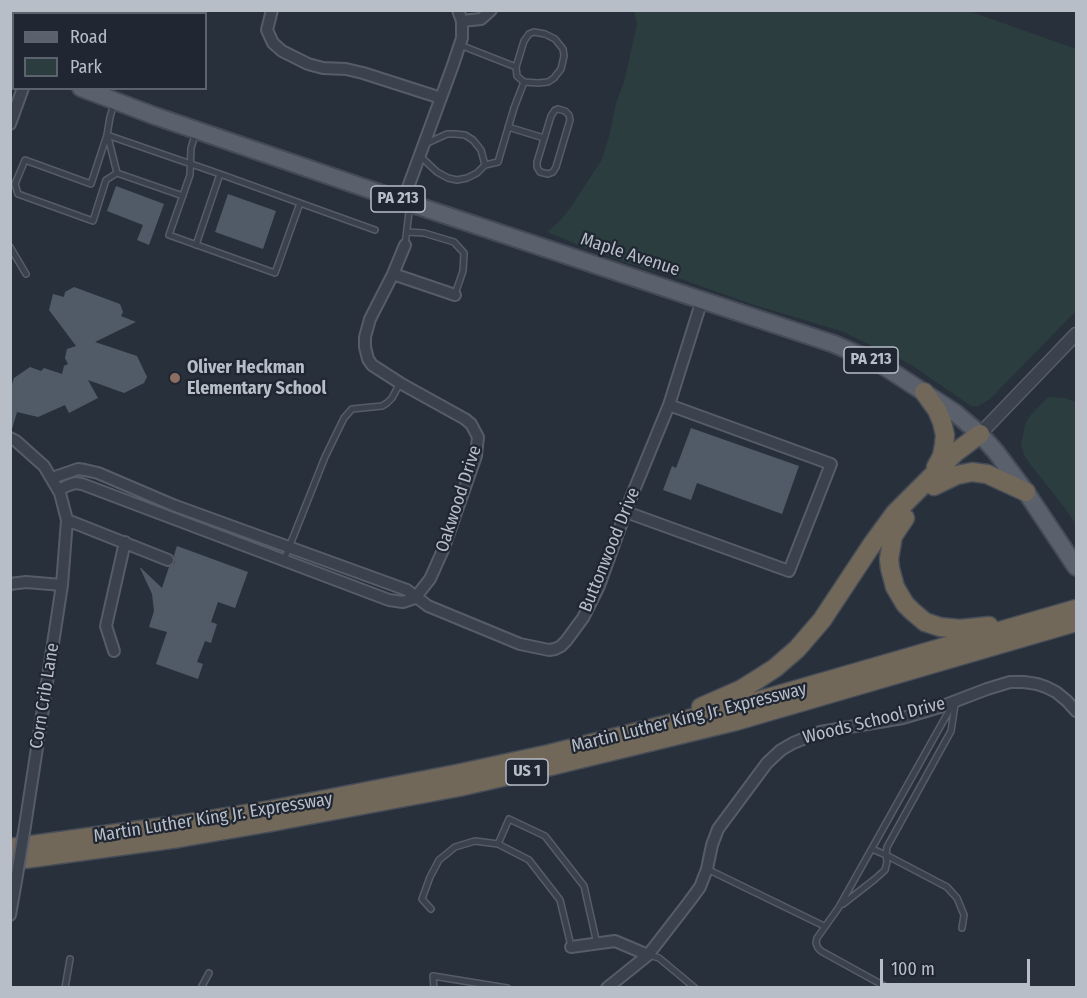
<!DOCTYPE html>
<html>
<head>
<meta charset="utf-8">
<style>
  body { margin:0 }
  #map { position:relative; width:1087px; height:998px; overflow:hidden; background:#28303c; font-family:"Fira Sans Condensed",sans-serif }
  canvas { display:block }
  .frame { position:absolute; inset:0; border:12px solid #b8bec8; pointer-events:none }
  .legend { position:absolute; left:12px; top:12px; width:195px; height:78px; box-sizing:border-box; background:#202732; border:2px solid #5d636e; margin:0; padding:8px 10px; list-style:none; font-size:18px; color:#b8bec8 }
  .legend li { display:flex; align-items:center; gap:12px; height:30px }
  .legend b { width:30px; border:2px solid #5d636e }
  .scale { position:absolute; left:880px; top:959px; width:150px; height:27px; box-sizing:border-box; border:3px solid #b8bec8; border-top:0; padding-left:8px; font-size:18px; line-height:21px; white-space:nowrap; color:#b8bec8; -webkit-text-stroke:4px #202732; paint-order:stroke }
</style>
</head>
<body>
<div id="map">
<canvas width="1087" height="998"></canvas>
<div class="frame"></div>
<ul class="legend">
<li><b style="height:8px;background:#5a616c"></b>Road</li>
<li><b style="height:16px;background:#2b3d3e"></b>Park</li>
</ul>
<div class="scale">100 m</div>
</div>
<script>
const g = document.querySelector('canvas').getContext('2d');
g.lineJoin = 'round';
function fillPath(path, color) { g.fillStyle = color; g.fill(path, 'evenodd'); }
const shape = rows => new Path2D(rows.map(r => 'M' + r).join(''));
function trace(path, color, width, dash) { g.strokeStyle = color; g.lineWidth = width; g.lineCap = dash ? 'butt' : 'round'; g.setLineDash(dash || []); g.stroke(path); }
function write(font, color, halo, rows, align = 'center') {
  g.font = font + ' "Fira Sans Condensed",sans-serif'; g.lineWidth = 4.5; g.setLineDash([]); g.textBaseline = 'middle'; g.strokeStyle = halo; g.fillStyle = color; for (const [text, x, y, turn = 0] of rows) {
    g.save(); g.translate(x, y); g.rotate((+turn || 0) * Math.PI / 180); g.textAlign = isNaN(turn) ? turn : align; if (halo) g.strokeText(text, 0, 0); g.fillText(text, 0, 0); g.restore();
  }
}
const green = shape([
  [634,11,969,11,1076,49,1076,311,990,399,978,406,971,406,910,364,841,331,751,304,681,279,634,265,598,253,547,232,560,221,571,207,602,159,610,133,616,103,624,82,637,24],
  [1048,397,1065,398,1076,402,1076,524,1061,503,1030,464,1024,455,1021,445,1025,425,1029,417]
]);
const building = shape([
  [116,186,164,204,149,245,137,240,143,225,107,211],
  [228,194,276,211,263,249,215,232],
  [74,287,120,304,123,312,121,316,136,322,95,342,137,356,147,377,144,383,124,393,88,380,98,398,69,413,65,405,38,417,17,412,12,429,10,429,10,390,14,378,30,367,41,371,44,368,62,374,64,366,68,364,65,358,67,349,76,346,49,310,53,294,64,297,65,292],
  [691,428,799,466,782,514,697,483,691,500,663,490,672,466,676,468],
  [177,546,248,572,235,608,218,602,211,622,217,624,211,643,205,641,197,662,203,664,198,679,156,664,167,632,149,627,154,611,152,594,140,568,141,568,162,588,169,567,173,565,175,562,174,555]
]);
const service = shape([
  [129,14,130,10],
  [460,45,516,67,517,76,524,82,538,83,548,82,554,78,561,69,564,56,563,49,555,39,545,34,534,32,529,34,524,41,516,67],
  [114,104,110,117,107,135,91,184,25,160,15,184,18,194,93,221,106,180,117,173,183,196],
  [558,109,565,111,569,115,570,120,556,167,553,172,548,174,540,172,537,167,537,162,551,116,555,110,558,109],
  [508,127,544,138],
  [196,132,191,148,190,175,169,235,275,273,300,203,375,230],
  [107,135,220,174],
  [108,137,117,173],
  [425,144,447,134,455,134,465,135,473,140,481,150,485,165],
  [420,156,437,172,448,178,457,180,467,178,477,173,485,165,498,162,514,108,524,82],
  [407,232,424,233,454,242,464,253,463,271,455,294],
  [196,245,220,174,300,203],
  [405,245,410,204],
  [10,247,26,274],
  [284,560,325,457,344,418,352,409,382,406,387,403,392,398,400,383],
  [872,849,886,855,947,887,957,898,964,915,962,928],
  [707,869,824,926],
  [843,904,875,879,885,870,887,862,886,855,887,847,951,731,955,705],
  [431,909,422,899,430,877,439,860,455,847,475,841,498,844],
  [571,946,560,900,529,860,498,844,509,819,545,836,584,886,597,944],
  [649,955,659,958,695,988],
  [65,988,70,959],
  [201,988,209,973],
  [434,988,433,976,507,988],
  [888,988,821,951,818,948,816,943,817,938,839,907,954,702]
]);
const minor = shape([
  [272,10,267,30,273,43,282,51,308,64,323,68,346,69,363,73,441,98],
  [462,21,481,19,491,10],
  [10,124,23,88],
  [403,201,453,65,462,38,462,21,458,10],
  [393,274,455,295],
  [10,438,16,441,44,466,60,493,67,520,62,585,25,826],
  [52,478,78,469,85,470,98,473,173,505,407,590,428,606,520,644,549,650,555,649,561,646,566,641,583,618,599,586,630,500,669,405,702,300],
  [58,490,69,485,75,483,82,484,389,600,403,602,415,598,430,579,443,550,476,456,478,437,471,424,465,419,400,383,372,365,368,359,365,347,365,337,370,319,393,274,405,245],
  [626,512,789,571,831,464,669,405],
  [67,520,168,560],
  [10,584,26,582,62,585],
  [114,651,106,626,125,542],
  [10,915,16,881],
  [571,947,615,941,648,955],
  [607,988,648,955,689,902,700,887,707,869,712,845,718,829,767,763,781,750,793,743,820,732,903,718,940,707,987,689,1010,682,1024,682,1037,684,1046,687,1056,692,1067,701,1076,711]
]);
const tertiary = shape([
  [980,434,1076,334]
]);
const primary = shape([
  [10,61,14,63],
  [81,88,155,116,403,201,834,344,882,365,954,412,980,434,996,452,1026,492,1076,567]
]);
const motorway = shape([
  [924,392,937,410,942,422,945,435,944,445,942,456,936,467],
  [934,486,957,475,972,472,987,474,1026,492],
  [905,518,893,536,889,559,890,568,895,587,905,604,912,611,925,622,940,627,960,629,989,626],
  [701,707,742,689,758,679,775,668,797,649,822,620,873,543,895,513,956,452,980,434],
  [10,848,177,825,270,810,456,774,549,754,733,708,1076,609],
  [10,861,179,838,272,822,459,787,551,766,736,721,1076,622]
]);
const minorBridge = shape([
  [16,881,25,826]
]);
const markers = [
  [175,378,6,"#8d6e63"]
];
const shields = [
  [398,199,54],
  [871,360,54],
  [527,772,42]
];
const shieldNames = [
  ["PA 213",398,199],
  ["PA 213",871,360],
  ["US 1",527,772]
];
const streetNames = [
  ["Maple Avenue",630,255,18],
  ["Oakwood Drive",459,499,-72],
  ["Buttonwood Drive",610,550,-68],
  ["Corn Crib Lane",45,696,-81],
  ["Martin Luther King Jr. Expressway",689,718,-14],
  ["Woods School Drive",874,721,-14],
  ["Martin Luther King Jr. Expressway",213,818,-9]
];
const poiNames = [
  ["Oliver Heckman",187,368],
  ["Elementary School",187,389]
];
fillPath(green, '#2b3d3e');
fillPath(building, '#515b67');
trace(service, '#565d68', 8);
trace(minor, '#565d68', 14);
trace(tertiary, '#565d68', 15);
trace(primary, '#454b56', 20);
trace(motorway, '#464d58', 21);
trace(service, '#3b424d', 5);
trace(minor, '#3b424d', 10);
trace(tertiary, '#3b424d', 12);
trace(primary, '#5a616c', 16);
trace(motorway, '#726859', 18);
trace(minorBridge, '#565d68', 14, []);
trace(minorBridge, '#3b424d', 10);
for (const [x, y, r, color] of markers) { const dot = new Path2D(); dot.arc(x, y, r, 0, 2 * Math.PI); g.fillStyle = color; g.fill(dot); trace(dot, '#202732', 2); }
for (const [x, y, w] of shields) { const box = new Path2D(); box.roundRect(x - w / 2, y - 13, w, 26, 4.5); g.fillStyle = '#202732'; g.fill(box); trace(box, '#b8bec8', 1.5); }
write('bold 16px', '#b8bec8', null, shieldNames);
write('18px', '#b8bec8', '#202732', streetNames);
write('bold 18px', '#b8bec8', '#202732', poiNames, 'left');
</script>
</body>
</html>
